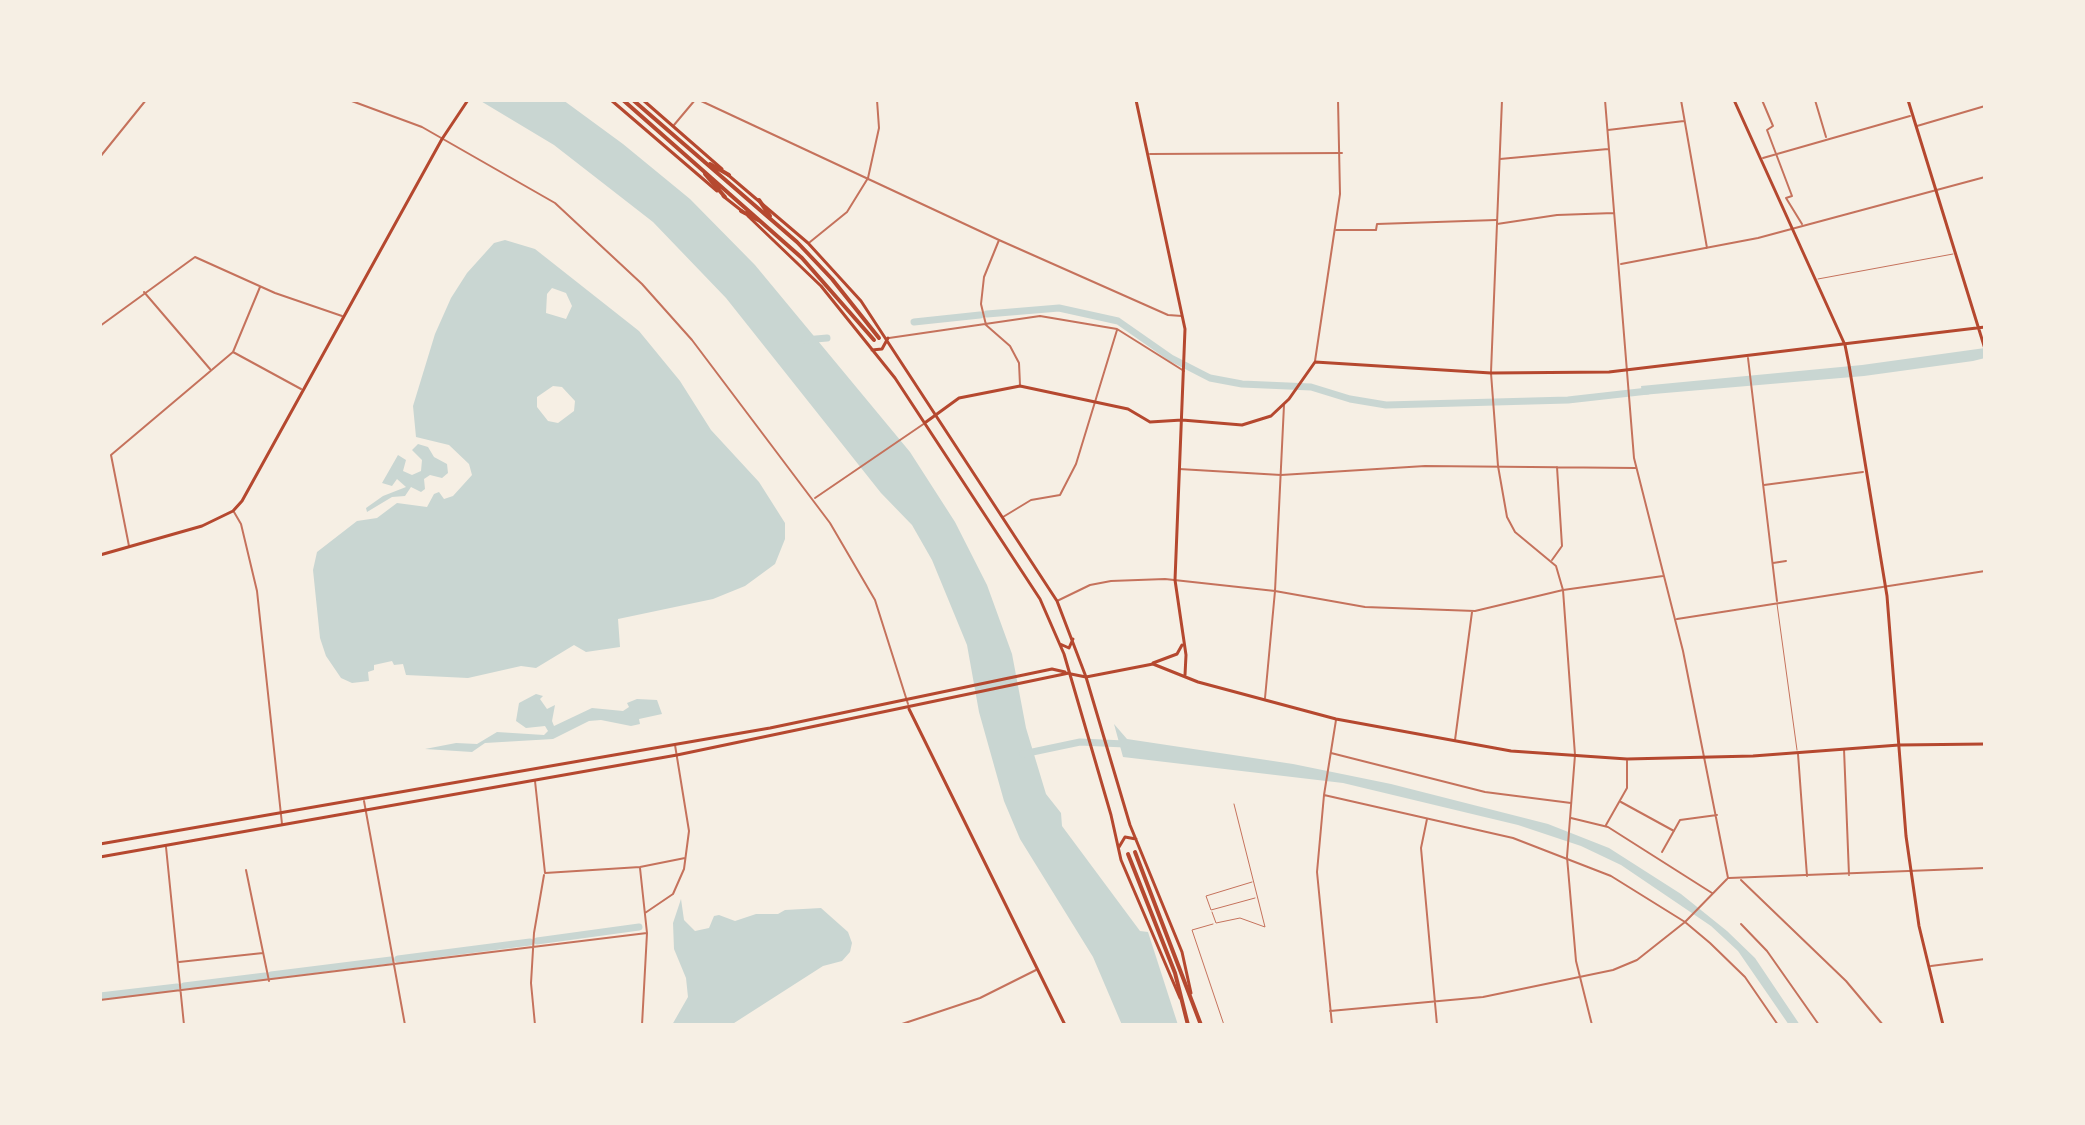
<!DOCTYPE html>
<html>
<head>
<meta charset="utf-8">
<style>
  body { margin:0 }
  #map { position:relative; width:2085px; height:1125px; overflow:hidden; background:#f6efe4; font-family:"IBM Plex Sans",sans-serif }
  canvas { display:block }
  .frame { position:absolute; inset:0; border:102px solid #f6efe4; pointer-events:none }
</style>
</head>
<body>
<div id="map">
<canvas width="2085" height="1125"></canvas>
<div class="frame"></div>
</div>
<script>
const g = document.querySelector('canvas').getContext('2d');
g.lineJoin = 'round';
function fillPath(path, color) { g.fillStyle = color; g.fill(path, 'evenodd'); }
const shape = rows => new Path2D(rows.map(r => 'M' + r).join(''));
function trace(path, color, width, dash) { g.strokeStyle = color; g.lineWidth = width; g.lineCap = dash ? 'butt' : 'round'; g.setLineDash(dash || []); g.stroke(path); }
const water = shape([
  [479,100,563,100,623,144,690,199,755,265,910,452,955,522,987,585,1012,654,1026,728,1046,794,1061,813,1062,826,1140,931,1148,932,1178,1025,1122,1025,1093,957,1020,839,1004,801,979,712,967,645,932,560,912,525,881,493,726,298,653,222,554,145],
  [505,240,535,249,639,331,680,381,711,430,759,482,785,523,785,539,775,564,745,586,713,599,618,619,620,647,586,652,574,645,536,668,521,666,468,678,406,675,403,664,394,665,392,661,374,665,374,670,368,672,369,681,352,683,341,678,326,656,320,638,313,570,317,552,357,521,377,518,397,503,427,507,434,494,439,492,444,499,453,496,472,475,469,464,449,445,416,437,413,406,435,334,451,298,467,273,494,243],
  [552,288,566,293,572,306,566,319,546,313,547,294],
  [553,386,562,387,575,401,574,411,558,423,548,421,537,407,537,397],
  [1985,348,1985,358,1973,361,1864,376,1642,395,1641,386,1862,365],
  [418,444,428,447,434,457,447,464,448,473,442,478,430,475,424,479,425,489,421,492,411,487,405,496,392,497,367,512,366,508,383,496,406,487,397,479,392,486,382,483,398,455,406,460,403,471,412,475,421,471,422,460,412,450],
  [536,694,543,696,540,699,547,709,555,705,552,721,554,726,592,708,623,711,629,707,627,703,637,699,657,700,662,714,639,719,640,724,631,726,601,720,589,721,553,739,485,743,472,752,425,749,456,743,477,744,497,732,544,735,548,731,545,726,526,728,516,721,519,703],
  [1114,724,1127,739,1293,764,1391,784,1548,824,1609,848,1681,894,1727,931,1755,958,1800,1025,1789,1025,1738,951,1711,926,1621,865,1581,846,1518,825,1343,783,1123,757],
  [681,899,684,920,695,931,709,928,714,916,719,915,735,921,756,914,778,914,785,910,821,908,848,932,852,943,850,952,842,961,823,966,731,1025,672,1025,688,997,686,978,674,949,673,923]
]);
const river = shape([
  [987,314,1059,308,1118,321,1171,358,1210,378,1242,384,1311,387,1350,399,1386,405,1568,400,1648,391],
  [914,322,980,315],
  [805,340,827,338],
  [1023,754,1080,742,1125,744],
  [537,941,639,927],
  [398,959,530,942],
  [271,975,391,960],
  [184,986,265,976],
  [100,996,177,987]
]);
const service = shape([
  [1818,279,1953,254]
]);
const pedestrian = shape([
  [1777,604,1797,750],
  [1252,882,1206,896,1211,910,1255,898],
  [1212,912,1216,923,1240,918,1265,927,1234,804],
  [1213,924,1192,930,1224,1025]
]);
const minor = shape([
  [699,100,999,240,1168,315,1182,316],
  [1605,100,1634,458,1683,651,1728,878],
  [1681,100,1707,248],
  [1762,100,1773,126,1767,130,1792,196,1786,198,1802,224],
  [1815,100,1826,137],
  [674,125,695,100],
  [1917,126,1985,106],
  [1608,130,1684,121],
  [1150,154,1342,153],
  [1763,158,1910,116],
  [1500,159,1608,149],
  [1497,224,1557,215,1614,213],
  [1336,230,1376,230,1377,224,1496,220],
  [999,240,984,277,981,304,986,325,1010,346,1019,363,1020,385],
  [810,242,847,212,868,178,879,128,877,100],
  [1621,264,1758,238,1985,177],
  [144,292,210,369],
  [100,326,195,257,275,293,342,316],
  [889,338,1040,316,1117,329,1184,371],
  [233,352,301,389],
  [1748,358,1777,601],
  [1491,372,1502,100],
  [1179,469,1281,475,1425,466,1636,468],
  [1764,485,1863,472],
  [1003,517,1031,500,1060,495,1076,464,1117,330],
  [129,546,111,455,233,352,260,287],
  [1552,560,1562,546,1557,467],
  [1773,563,1786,561],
  [1057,601,1090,585,1111,581,1165,579,1275,591,1365,607,1475,611,1563,590,1663,576],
  [1677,619,1985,571],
  [1265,698,1275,591,1284,405],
  [1455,740,1472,612],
  [1844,749,1849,875],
  [1331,753,1485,792,1571,803],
  [1798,754,1807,876],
  [1324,795,1513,838,1611,876,1685,922,1710,943,1745,977,1778,1025],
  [1621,802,1674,831],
  [1571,818,1608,827,1712,893],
  [1427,819,1421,848,1437,1025],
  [1606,825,1627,788,1627,761],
  [1662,852,1680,820,1717,815],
  [246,870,269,981],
  [1729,878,1985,868],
  [1741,880,1846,981,1883,1025],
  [1741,924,1767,951,1819,1025],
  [179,962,263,953],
  [1931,966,1985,959],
  [1330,1011,1483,997,1613,970,1637,960,1685,922,1727,879],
  [1332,1025,1317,872,1324,795,1336,720]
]);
const tertiary = shape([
  [349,100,422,127,555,203,642,284,692,340,830,523,875,600,908,704],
  [100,157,146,100],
  [1315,361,1340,194,1338,100],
  [1491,373,1498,466,1507,517,1515,532,1556,566,1563,590,1575,755,1567,857,1576,961,1592,1025],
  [815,498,925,423],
  [234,512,241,524,257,591,282,824],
  [535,781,545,873,640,867,685,858],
  [364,801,405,1025],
  [166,847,184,1025],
  [640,868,647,933,642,1025],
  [645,913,673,894,684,869,689,831,675,745],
  [100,1000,647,933],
  [535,1025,531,983,534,933,544,875],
  [899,1025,980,998,1036,970]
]);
const secondary = shape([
  [1136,100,1185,329,1175,580,1186,655,1185,675],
  [1908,100,1985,349],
  [926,422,959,398,1020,386,1128,409,1150,422,1182,420,1242,425,1271,416,1289,399,1315,362,1491,373,1609,372,1985,327],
  [1153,663,1177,654,1182,645],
  [1071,674,1086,677,1153,664,1198,682,1336,719,1511,751,1627,759,1753,756,1899,745,1985,744],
  [909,709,1065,1025]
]);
const primary = shape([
  [611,100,717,191],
  [643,100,722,169],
  [1734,100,1845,345,1849,365,1887,596,1906,836,1919,926,1943,1025],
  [727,174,808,243,861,301,1057,601,1086,677,1130,825,1182,952,1191,993],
  [723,196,742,211],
  [748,216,821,286,895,378,1040,599,1064,654,1111,815,1121,860,1180,998],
  [872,350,882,349,888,338],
  [100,555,202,526,233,511,242,501,442,139,468,100],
  [1060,644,1069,648,1073,639],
  [100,844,770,728,1052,669,1065,672],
  [1119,847,1125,837,1136,839],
  [100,857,677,755,1069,673]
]);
const trunk = shape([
  [623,100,802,258,874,340],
  [633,100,797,242,832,279,879,338],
  [710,164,729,175],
  [705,174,725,197],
  [759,200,770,216],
  [741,211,760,221],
  [1135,852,1201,1025],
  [1128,854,1175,973,1188,1025]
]);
fillPath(water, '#c9d6d2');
trace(river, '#c9d6d2', 7);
trace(service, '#c5725c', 1);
trace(pedestrian, '#c5725c', 1);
trace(minor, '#c5725c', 2);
trace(tertiary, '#c5725c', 2);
trace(secondary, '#b5482f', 3);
trace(primary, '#b5482f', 3);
trace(trunk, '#b5482f', 4);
</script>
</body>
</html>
